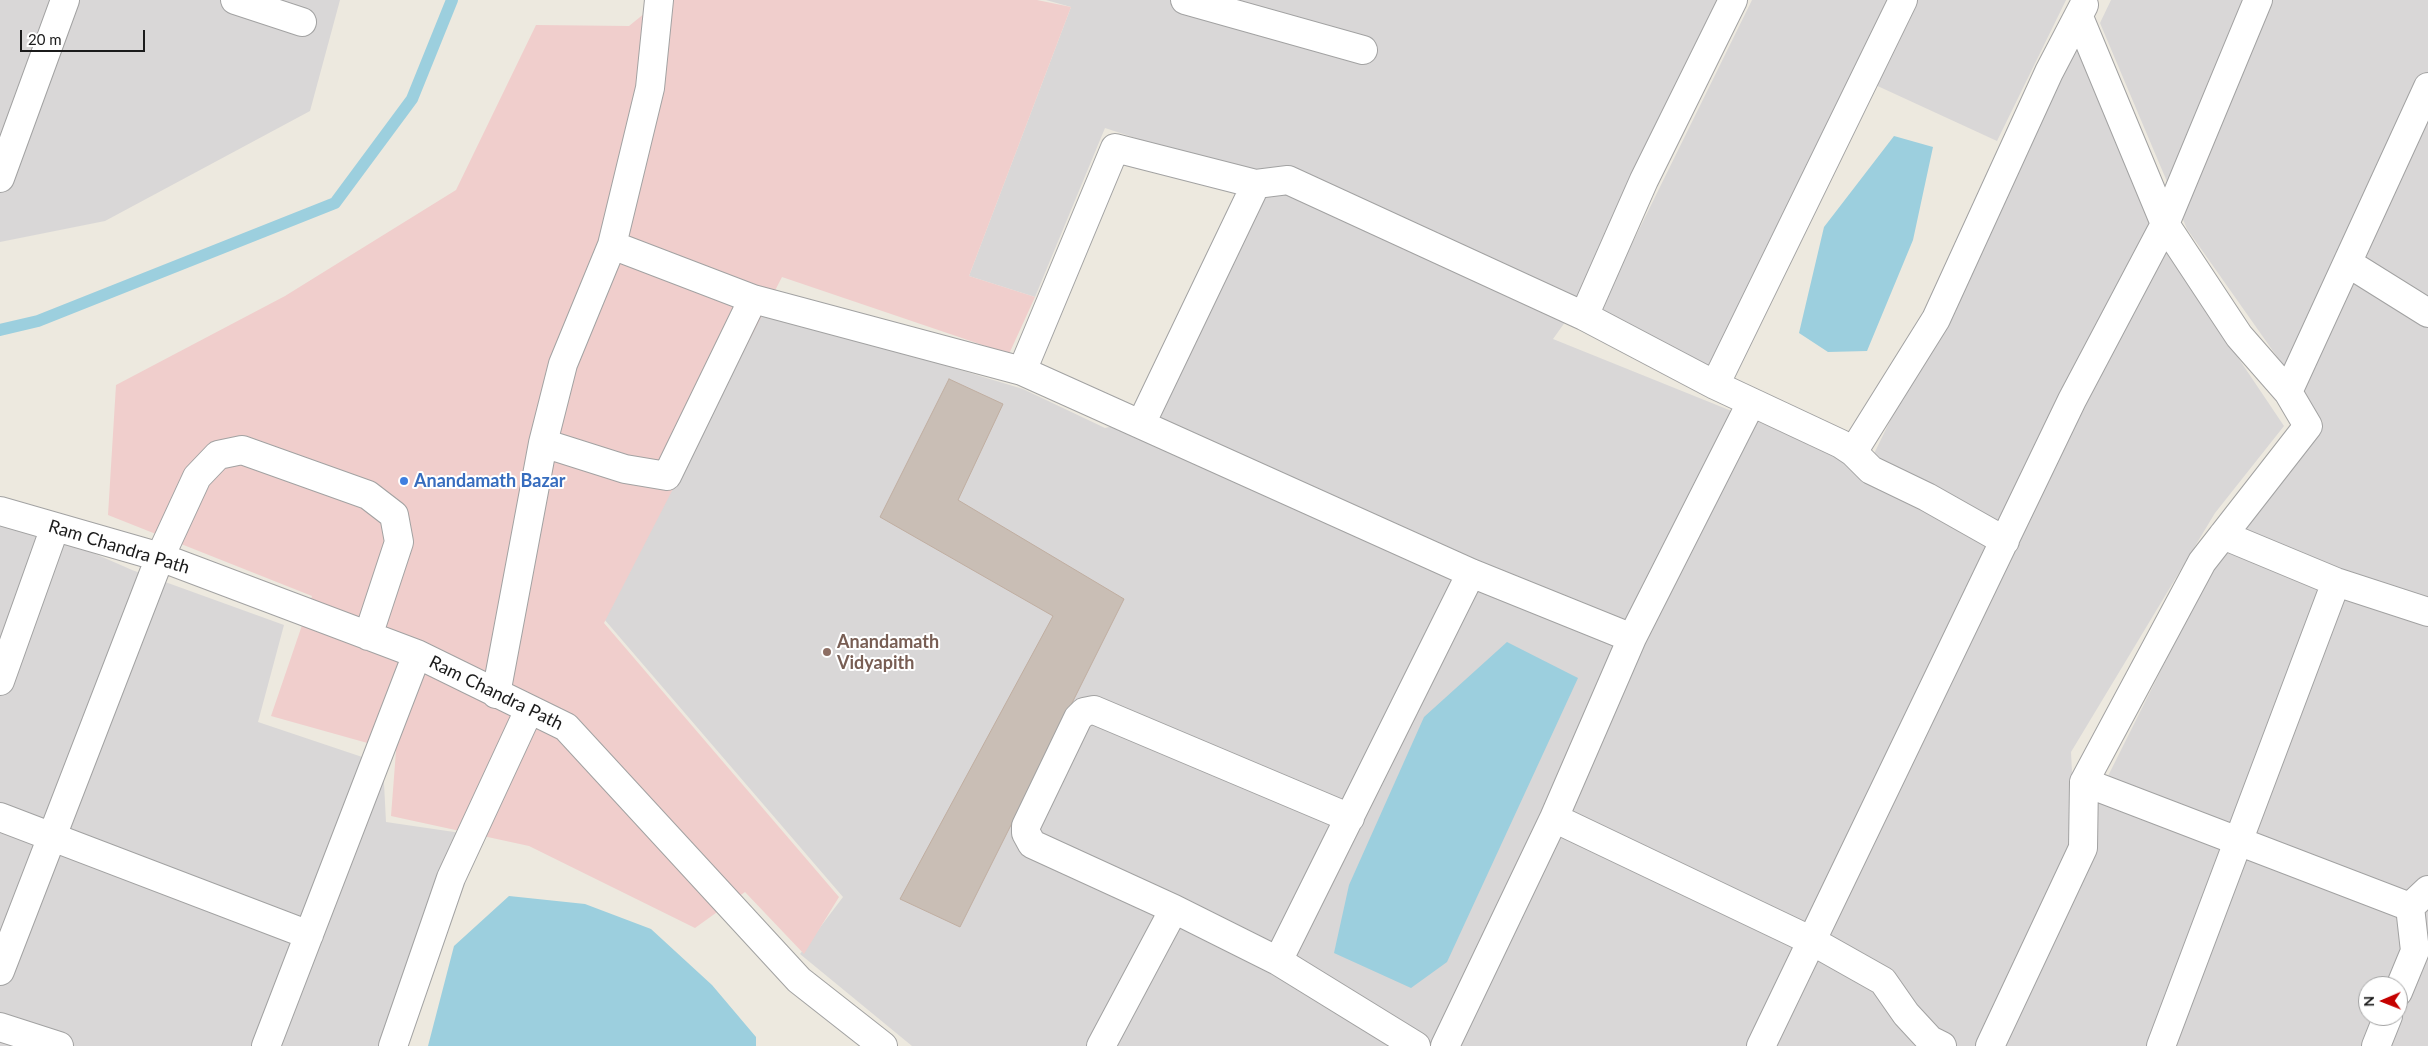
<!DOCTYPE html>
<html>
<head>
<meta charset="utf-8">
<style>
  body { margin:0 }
  #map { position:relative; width:2428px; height:1046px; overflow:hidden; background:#ede9df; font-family:Lato,sans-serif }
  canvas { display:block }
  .north { position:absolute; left:2358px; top:976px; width:50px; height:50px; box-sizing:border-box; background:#fff; border:1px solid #a4a4a4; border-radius:50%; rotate:269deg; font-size:14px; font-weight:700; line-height:20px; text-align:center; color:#1b1b1b }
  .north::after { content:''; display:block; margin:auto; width:18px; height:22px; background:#c50100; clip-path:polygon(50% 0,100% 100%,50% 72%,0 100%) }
  .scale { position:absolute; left:20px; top:30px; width:125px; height:22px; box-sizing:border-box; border:2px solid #1b1b1b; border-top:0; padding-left:6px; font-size:15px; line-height:18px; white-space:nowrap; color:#1b1b1b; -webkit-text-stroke:4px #fff; paint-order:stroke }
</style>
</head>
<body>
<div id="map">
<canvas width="2428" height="1046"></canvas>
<div class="north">N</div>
<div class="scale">20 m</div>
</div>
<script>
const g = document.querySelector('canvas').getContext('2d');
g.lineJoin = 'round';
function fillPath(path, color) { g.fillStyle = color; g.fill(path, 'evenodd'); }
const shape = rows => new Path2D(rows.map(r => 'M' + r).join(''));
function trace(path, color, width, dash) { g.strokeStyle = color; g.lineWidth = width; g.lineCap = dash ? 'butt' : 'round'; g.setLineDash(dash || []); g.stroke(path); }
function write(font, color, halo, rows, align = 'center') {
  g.font = font + ' Lato,sans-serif'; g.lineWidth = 4; g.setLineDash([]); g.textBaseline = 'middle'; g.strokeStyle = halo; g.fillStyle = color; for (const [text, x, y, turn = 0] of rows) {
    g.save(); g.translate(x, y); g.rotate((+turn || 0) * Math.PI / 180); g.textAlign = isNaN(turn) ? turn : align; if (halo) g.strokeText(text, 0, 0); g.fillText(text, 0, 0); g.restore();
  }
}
const residential = shape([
  [0,0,340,0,310,111,105,221,0,242],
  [1046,0,1719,0,1573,311,1553,339,1868,466,2075,42,2167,252,2284,426,2215,513,2071,752,2075,834,1975,1046,912,1046,800,954,843,897,604,619,762,310,1023,389,1105,428,1157,416,1266,181,1105,128,1035,297,969,276,1071,7],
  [1752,0,2066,0,1997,141,1858,77,1712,367,1592,325],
  [2111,0,2428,0,2428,1046,2004,1046,2097,798,2205,582,2323,422,2187,229,2100,23],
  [2368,986,2398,986,2398,1016,2368,1016],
  [0,512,132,570,284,625,258,722,383,764,386,822,461,833,384,1046,0,1046]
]);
const commercial = shape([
  [661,0,1037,0,1071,7,969,276,1035,297,1009,354,782,277,604,623,839,897,804,954,745,892,695,928,529,846,391,816,396,751,271,716,312,596,108,515,116,385,285,296,456,190,536,25,629,26]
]);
const water = shape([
  [1894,136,1933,147,1913,240,1867,351,1828,352,1799,333,1824,227],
  [1507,642,1578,678,1447,962,1411,988,1334,953,1349,885,1424,717],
  [509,896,585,904,651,929,712,985,756,1037,756,1046,428,1046,454,946]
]);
const stream = shape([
  [0,330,38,321,335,203,412,99,452,0]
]);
const building = shape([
  [949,379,1003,404,958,500,1124,599,960,927,900,899,1053,616,880,517,949,379]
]);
const street = shape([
  [235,0,302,22],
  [1185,0,1363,50],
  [0,178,65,0],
  [612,245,753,299,1022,371,1471,573,1632,638],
  [2348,263,2428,313],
  [1584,316,1644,180,1733,0],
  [1022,371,1115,148,1256,184,1288,180,1584,316,1715,385,1841,444,1853,452,1871,470,1927,497,2005,541],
  [1715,385,1903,0],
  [2288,392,2428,87],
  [1141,424,1256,184],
  [543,443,625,469,667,476,753,299],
  [1853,452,1936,319,2049,72,2084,5],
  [0,511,160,557,417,654,566,727,799,980,883,1046],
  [2223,535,2336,582,2428,612],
  [0,681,55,527],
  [496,694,543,443,563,364,612,245,650,88,659,0],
  [2084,782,2410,907],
  [0,817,309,935],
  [1350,818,1094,710,1084,712,1078,718,1026,826,1026,833,1032,844,1174,909,1278,961,1416,1046],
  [1554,818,1812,941,1883,981,1906,1014,1930,1040,1942,1046],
  [1278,961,1471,573],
  [0,971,160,557,197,477,218,455,242,450,368,495,394,515,399,542,368,636],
  [2398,992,2415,951,2410,907,2428,890],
  [0,1027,59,1046],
  [266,1046,417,654],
  [393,1046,451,878,529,710],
  [1101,1046,1174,909],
  [1445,1046,1554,818,1632,638,1751,403],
  [1761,1046,2072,400,2165,224,2258,0],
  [1990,1046,2083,848,2084,782,2202,562,2308,426,2288,392,2239,336,2165,224,2079,17],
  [2161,1046,2336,582],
  [2376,1046,2388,1016]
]);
const markers = [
  [404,481,5,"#3f7fe0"],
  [827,652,5,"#8d6e63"]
];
const shopNames = [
  ["Anandamath Bazar",414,481]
];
const streetNames = [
  ["Ram Chandra Path",119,547,17],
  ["Ram Chandra Path",496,693,26]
];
const educationNames = [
  ["Anandamath",837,642],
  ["Vidyapith",837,663]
];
fillPath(residential, '#d9d7d7');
fillPath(commercial, '#f0cecc');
fillPath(water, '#9ccfde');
trace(stream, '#9ccfde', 12);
fillPath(building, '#c9beb5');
trace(building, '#c0aea1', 1);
trace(street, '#a2a2a2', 30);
trace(street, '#fff', 28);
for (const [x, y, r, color] of markers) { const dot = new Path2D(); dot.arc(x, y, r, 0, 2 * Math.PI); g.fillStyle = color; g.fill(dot); trace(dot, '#fff', 2); }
write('bold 18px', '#366cbe', '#fff', shopNames, 'left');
write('18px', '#1b1b1b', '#fff', streetNames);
write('bold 18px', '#785e54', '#fff', educationNames, 'left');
</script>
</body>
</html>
